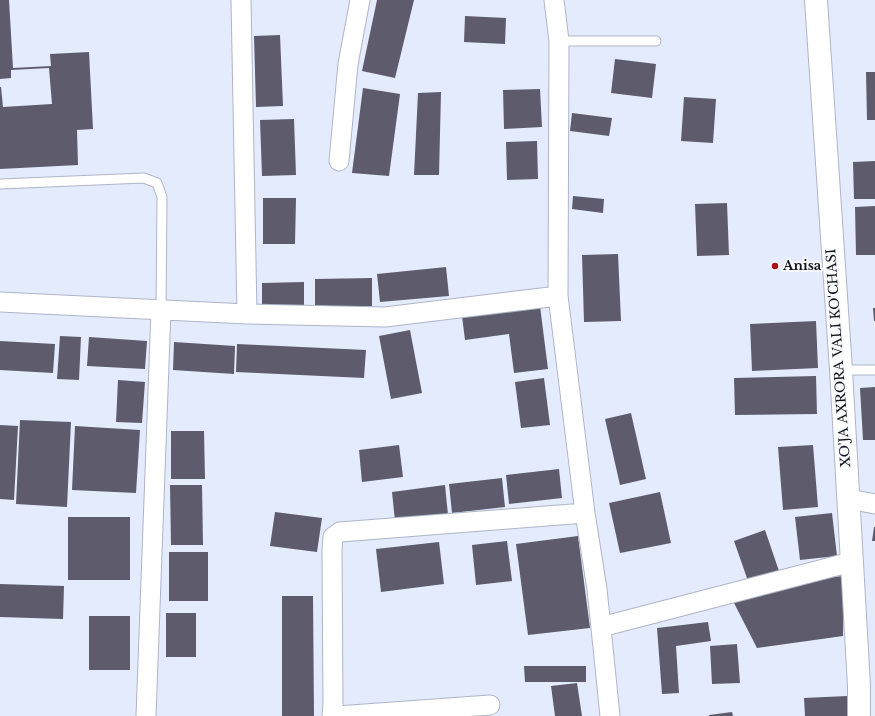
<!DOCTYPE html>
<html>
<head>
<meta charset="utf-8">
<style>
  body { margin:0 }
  canvas { display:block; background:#e3ebfd }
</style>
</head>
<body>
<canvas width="875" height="716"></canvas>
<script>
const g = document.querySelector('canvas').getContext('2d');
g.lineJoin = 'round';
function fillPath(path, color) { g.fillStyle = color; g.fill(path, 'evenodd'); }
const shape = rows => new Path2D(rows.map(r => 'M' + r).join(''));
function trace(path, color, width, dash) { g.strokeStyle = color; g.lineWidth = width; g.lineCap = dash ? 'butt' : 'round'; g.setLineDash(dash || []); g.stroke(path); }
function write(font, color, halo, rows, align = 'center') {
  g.font = font + ' "Libre Baskerville",serif'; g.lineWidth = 4; g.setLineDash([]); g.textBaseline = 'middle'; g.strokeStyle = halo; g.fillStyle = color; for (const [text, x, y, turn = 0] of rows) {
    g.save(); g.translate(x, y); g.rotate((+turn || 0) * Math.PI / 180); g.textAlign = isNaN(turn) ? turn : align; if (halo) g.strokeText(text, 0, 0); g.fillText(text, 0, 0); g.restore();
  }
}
const building = shape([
  [0,0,9,0,13,68,51,66,50,54,89,52,93,129,77,130,78,165,0,169,0,87,1,87,3,107,52,104,49,68,11,70,11,78,0,79],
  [377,0,414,0,395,78,362,71],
  [465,16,506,18,505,44,464,42],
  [280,35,283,106,256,107,254,36],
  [615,59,656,64,652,98,611,93],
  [866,72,875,72,875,120,867,120],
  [363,88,400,94,389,176,352,173],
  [540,89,542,127,504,129,503,90],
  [441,92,439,175,414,175,418,93],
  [684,97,716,99,713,143,681,141],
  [572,113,612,118,609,136,570,131],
  [294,119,296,175,262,176,260,120],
  [537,141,538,179,507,180,506,142],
  [875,161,875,199,854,199,853,162],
  [573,196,604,199,603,213,572,209],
  [263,198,296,198,295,244,263,244],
  [727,203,729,255,697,256,695,204],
  [875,206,875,255,856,255,855,207],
  [618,254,621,321,584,322,582,255],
  [446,267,449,296,380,302,377,274],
  [372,278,372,306,315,307,315,279],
  [304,282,304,305,262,305,262,283],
  [540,306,548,369,514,373,509,334,465,340,462,316],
  [873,308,875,308,875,321,874,321],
  [816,321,818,368,752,371,750,324],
  [410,330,422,393,391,399,379,336],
  [60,336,81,337,79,380,57,379],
  [89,337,147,341,145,369,87,366],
  [0,341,55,344,53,373,0,370],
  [174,342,235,346,234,374,173,370],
  [237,344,366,350,364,378,236,372],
  [816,376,817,414,735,415,734,378],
  [544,378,550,425,521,428,515,382],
  [118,380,145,382,142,423,116,422],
  [875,387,875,440,863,440,860,388],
  [631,413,646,479,620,485,605,419],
  [20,420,71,422,67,507,16,504],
  [0,425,18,426,14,500,0,499],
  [75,426,140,430,136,493,72,490],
  [171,431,204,431,205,479,171,479],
  [399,445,403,477,362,482,359,450],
  [813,445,818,507,783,510,778,447],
  [559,469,562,498,509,504,506,475],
  [502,478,505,507,452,513,449,484],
  [170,485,202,485,203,545,171,545],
  [445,485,448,515,395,521,392,492],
  [660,492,671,543,620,553,609,503],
  [275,512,322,518,317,552,270,546],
  [832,513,837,556,800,560,795,517],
  [68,517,130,517,130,580,68,580],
  [874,527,875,527,875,541,872,541],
  [765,530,779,571,748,581,734,541],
  [578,536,590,628,528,635,516,544],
  [507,541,512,581,476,585,472,545],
  [439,542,444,584,381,592,376,549],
  [169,552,208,552,208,601,169,601],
  [844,576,843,636,757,648,734,603,798,580],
  [0,584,64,586,63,619,0,617],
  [282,596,313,596,314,716,282,716],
  [166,613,196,613,196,657,166,657],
  [89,616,130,616,130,670,89,670],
  [708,622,711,641,676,646,679,693,662,694,657,628],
  [737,644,740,683,712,684,710,646],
  [524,666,586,666,586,682,525,682],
  [577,683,582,716,555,716,551,686],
  [847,696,848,716,805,716,804,698],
  [732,712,733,716,709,716,709,715]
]);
const lane = shape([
  [559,41,656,41],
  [0,184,144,178,157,183,162,197,161,310],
  [841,370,875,370]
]);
const street = shape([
  [241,0,247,314],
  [554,0,559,41,558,296,585,513,597,589,610,716],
  [339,161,348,64,360,0],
  [0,302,247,314,385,317,558,296],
  [848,499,875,504],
  [601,627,851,562],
  [146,716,161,310],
  [332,716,333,704,332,550,333,537,340,532,585,513],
  [337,716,490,705]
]);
const secondary = shape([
  [816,0,841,370,859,686,859,716]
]);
const markers = [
  [775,266,4,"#a7111a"]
];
const poiNames = [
  ["Anisa",783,266]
];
const streetNames = [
  ["XO'JA AXRORA VALI KO'CHASI",839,358,-94]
];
fillPath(building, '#5e5c6c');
trace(lane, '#aeb5c7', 11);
trace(street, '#aeb5c7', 21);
trace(secondary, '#aeb5c7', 24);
trace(lane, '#fff', 9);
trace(street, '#fff', 19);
trace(secondary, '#fff', 22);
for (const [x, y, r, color] of markers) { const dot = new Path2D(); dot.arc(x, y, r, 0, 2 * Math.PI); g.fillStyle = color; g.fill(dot); trace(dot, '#f7f8fc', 1.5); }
write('bold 13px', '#101319', '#f7f8fc', poiNames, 'left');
write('13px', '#101319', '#f7f8fc', streetNames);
</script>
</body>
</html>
